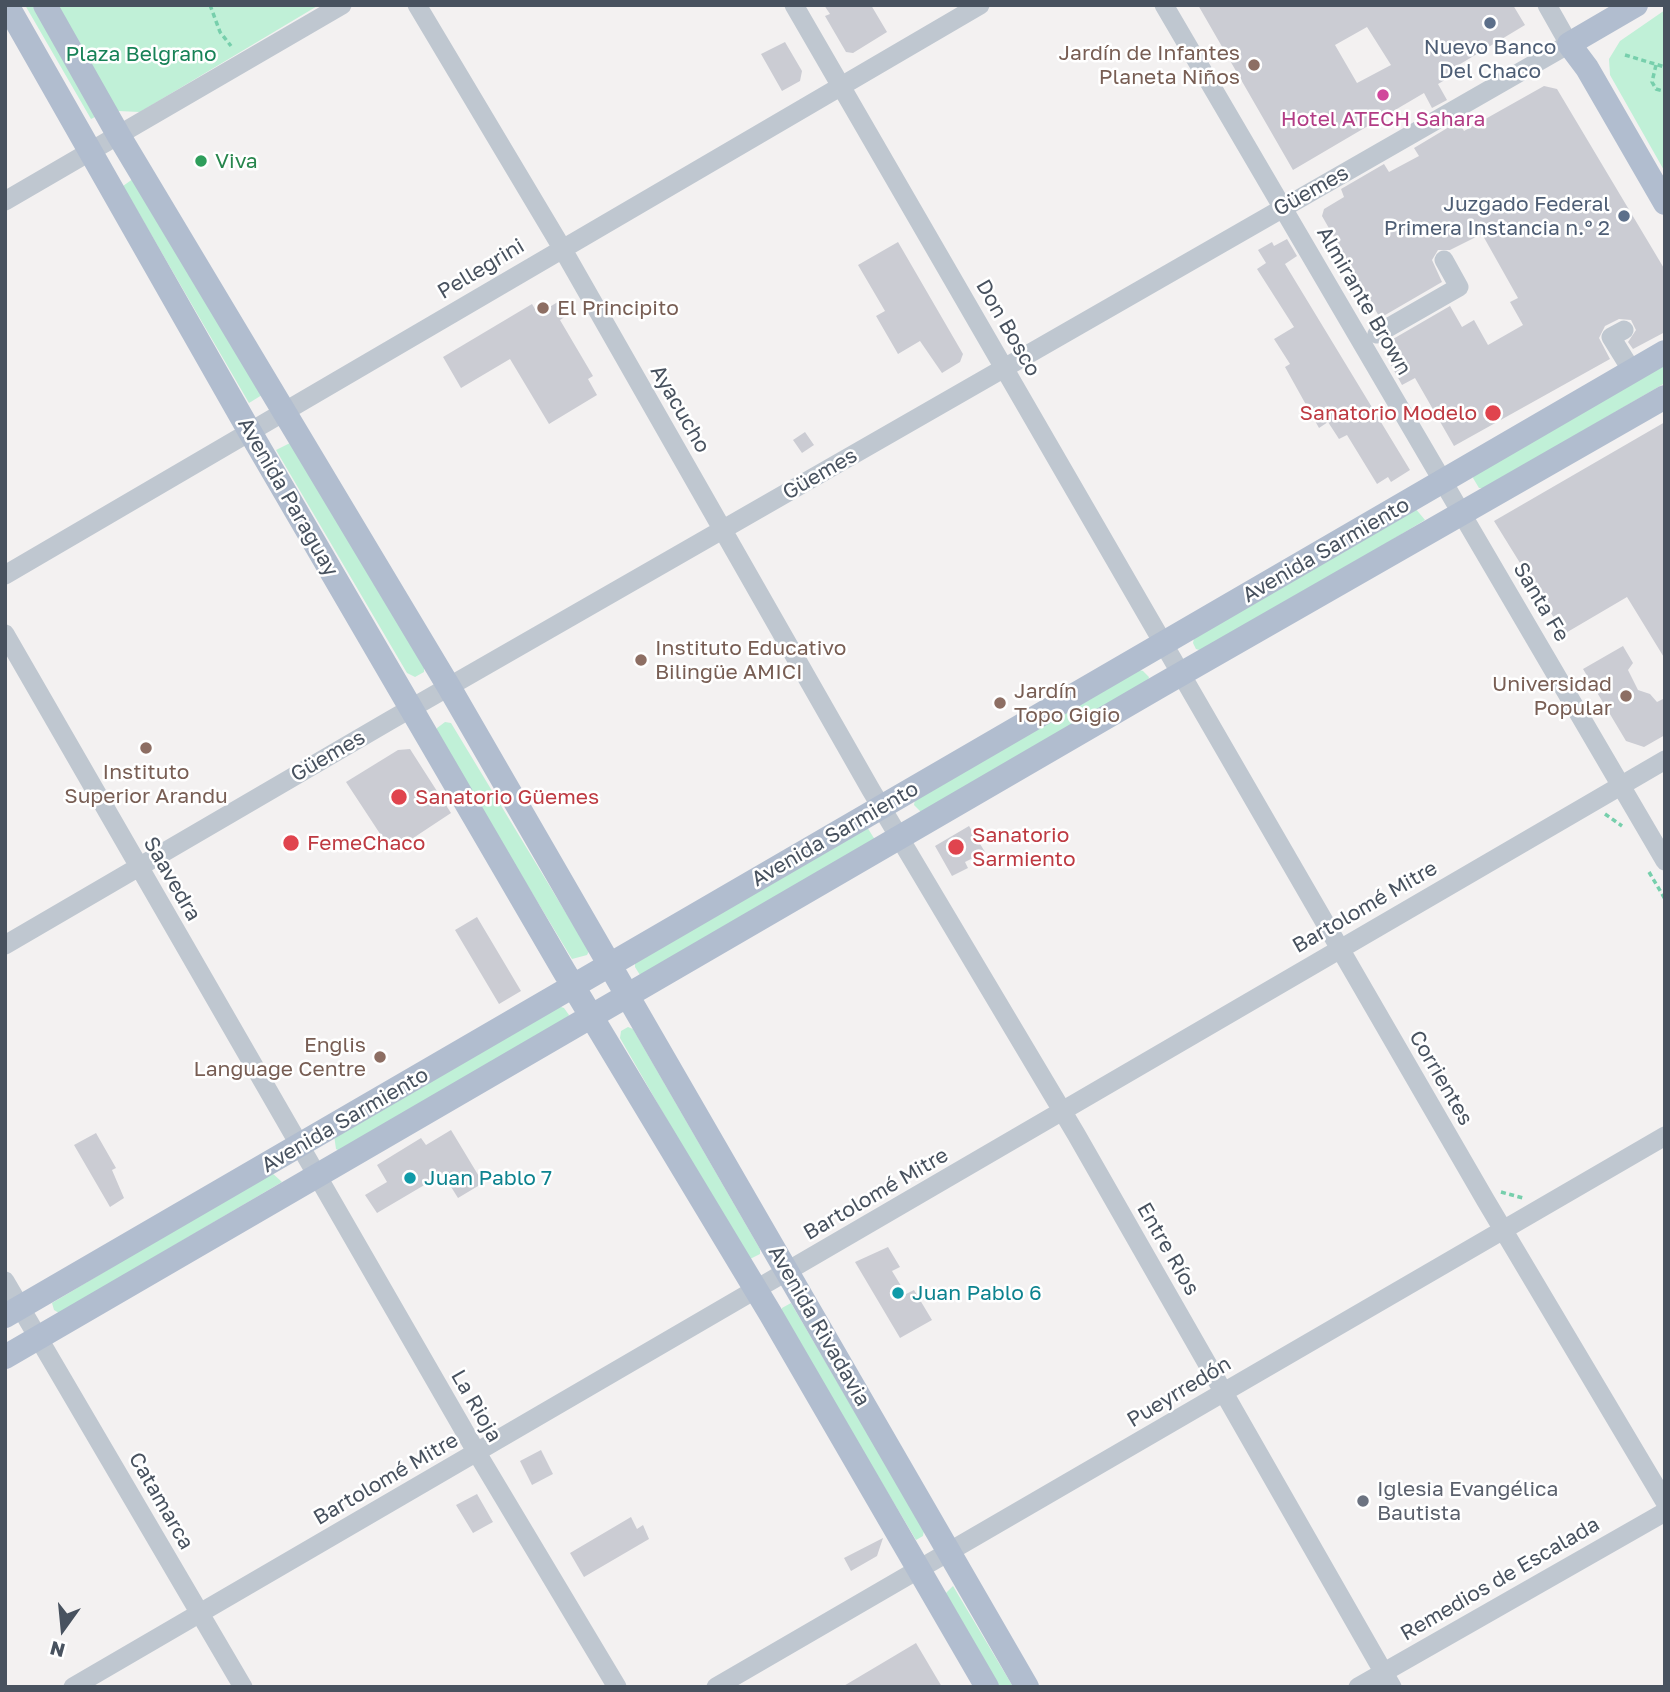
<!DOCTYPE html>
<html>
<head>
<meta charset="utf-8">
<style>
  body { margin:0 }
  #map { position:relative; width:1670px; height:1692px; overflow:hidden; background:#f3f1f1; font-family:"Golos Text",sans-serif }
  canvas { display:block }
  .frame { position:absolute; inset:0; border:7px solid #48525f; pointer-events:none }
  .north { position:absolute; left:28px; top:1594px; width:70px; height:70px; -webkit-text-stroke:5px #fff; paint-order:stroke; rotate:195deg; font-size:19px; font-weight:700; line-height:28px; text-align:center; color:#48525f }
  .north::after { content:''; display:block; margin:auto; width:24px; height:32px; background:#48525f; clip-path:polygon(50% 0,100% 100%,50% 72%,0 100%) }
</style>
</head>
<body>
<div id="map">
<canvas width="1670" height="1692"></canvas>
<div class="frame"></div>
<div class="north">N</div>
</div>
<script>
const g = document.querySelector('canvas').getContext('2d');
g.lineJoin = 'round';
function fillPath(path, color) { g.fillStyle = color; g.fill(path, 'evenodd'); }
const shape = rows => new Path2D(rows.map(r => 'M' + r).join(''));
function trace(path, color, width, dash) { g.strokeStyle = color; g.lineWidth = width; g.lineCap = dash ? 'butt' : 'round'; g.setLineDash(dash || []); g.stroke(path); }
function write(font, color, halo, rows, align = 'center') {
  g.font = font + ' "Golos Text",sans-serif'; g.lineWidth = 5; g.setLineDash([]); g.textBaseline = 'middle'; g.strokeStyle = halo; g.fillStyle = color; for (const [text, x, y, turn = 0] of rows) {
    g.save(); g.translate(x, y); g.rotate((+turn || 0) * Math.PI / 180); g.textAlign = isNaN(turn) ? turn : align; if (halo) g.strokeText(text, 0, 0); g.fillText(text, 0, 0); g.restore();
  }
}
const green = shape([
  [25,5,32,5,97,116,91,119],
  [55,5,319,5,140,112,118,111],
  [1665,10,1665,172,1610,75,1609,59,1620,41],
  [137,176,262,395,249,403,123,186],
  [1665,362,1665,383,1485,488,1479,488,1473,478,1475,472],
  [292,442,424,663,424,672,415,677,407,673,276,450],
  [1415,508,1425,520,1206,652,1196,649,1193,643,1195,633],
  [1136,669,1143,671,1149,677,1147,685,922,813,914,805,915,799],
  [445,722,451,723,589,951,587,955,572,959,436,734,437,728],
  [867,827,877,843,640,975,635,967,635,961],
  [558,1006,564,1008,569,1015,566,1021,342,1152,336,1149,334,1135],
  [628,1027,633,1029,760,1249,760,1254,750,1259,746,1257,620,1038,621,1031],
  [271,1172,282,1182,59,1313,54,1310,52,1303],
  [791,1303,924,1530,923,1536,916,1540,781,1314,782,1308],
  [953,1586,1012,1685,1008,1687,997,1687,945,1594]
]);
const building = shape([
  [824,5,871,5,887,32,853,53,846,52,825,16,830,14],
  [1198,5,1513,5,1525,25,1452,69,1455,74,1438,84,1447,100,1432,108,1424,93,1293,170],
  [1367,27,1391,65,1357,83,1335,45],
  [785,42,802,71,800,81,782,91,761,54],
  [1544,86,1557,89,1665,270,1665,332,1633,349,1628,342,1636,330,1631,320,1619,319,1605,326,1599,338,1610,359,1454,446,1415,378,1402,385,1391,365,1404,358,1393,339,1450,306,1462,327,1474,320,1488,345,1523,325,1510,302,1518,298,1482,234,1450,250,1438,250,1432,260,1442,282,1380,318,1322,216,1324,209,1344,197,1341,189,1384,164,1389,172,1419,156,1414,148,1459,121,1464,131],
  [1287,239,1297,256,1285,264,1410,470,1391,482,1388,477,1377,484,1347,435,1339,439,1328,422,1319,428,1285,367,1290,364,1274,339,1294,327,1257,269,1266,263,1258,250,1272,242,1274,246],
  [898,242,963,354,960,362,942,373,920,341,898,354,876,316,885,311,858,265],
  [561,300,569,314,560,320,593,376,588,379,597,395,549,424,510,359,461,388,443,357,532,304,538,314],
  [1665,422,1665,659,1627,597,1564,634,1494,521],
  [805,432,814,445,802,453,793,440],
  [1623,646,1633,663,1628,670,1638,690,1650,694,1657,702,1665,698,1665,735,1644,747,1626,741,1583,669],
  [410,749,451,813,392,852,346,782,398,750],
  [969,826,985,852,965,862,968,868,952,876,935,846],
  [477,917,521,991,499,1004,455,930],
  [451,1130,483,1183,458,1198,443,1174,377,1213,365,1195,387,1182,377,1165,421,1138,426,1145],
  [96,1133,116,1168,112,1170,124,1198,110,1207,74,1145],
  [888,1247,900,1267,892,1271,906,1294,914,1290,932,1320,900,1338,855,1262],
  [541,1450,553,1474,532,1485,520,1461],
  [477,1494,493,1522,473,1533,456,1505],
  [631,1517,637,1529,643,1525,649,1539,584,1577,570,1553],
  [883,1538,877,1556,851,1571,844,1558],
  [916,1643,942,1687,842,1687]
]);
const path = shape([
  [210,5,220,32,231,46],
  [1625,55,1665,67],
  [1656,65,1652,82,1656,89,1663,91],
  [1605,814,1622,826],
  [1649,872,1665,899],
  [1501,1192,1523,1198]
]);
const minor = shape([
  [417,5,562,248,871,790,1076,1134,1392,1687],
  [794,5,1486,1201,1665,1502],
  [1164,5,1665,861],
  [5,201,342,5],
  [1624,330,1611,337,1632,371],
  [1377,334,1459,287,1444,260],
  [5,575,980,5],
  [5,634,477,1453,617,1687],
  [5,945,389,721,1569,44,1547,5],
  [5,1281,243,1687],
  [73,1687,1665,760],
  [716,1687,1665,1136],
  [1358,1687,1665,1512]
]);
const major = shape([
  [7,5,250,432,564,971,770,1313,987,1687],
  [45,5,119,136,449,687,1027,1687],
  [1636,5,1569,44,1587,68,1665,203],
  [5,1316,1665,352],
  [5,1357,1160,686,1665,397]
]);
const markers = [
  [1490,23,7,"#5c6f8a"],
  [1254,65,7,"#8d6e63"],
  [1383,95,7,"#d1479c"],
  [201,161,7,"#2e9e5b"],
  [1624,216,7,"#5c6f8a"],
  [543,308,7,"#8d6e63"],
  [1493,413,9,"#e0444e"],
  [641,660,7,"#8d6e63"],
  [1626,696,7,"#8d6e63"],
  [1000,703,7,"#8d6e63"],
  [146,748,7,"#8d6e63"],
  [399,797,9,"#e0444e"],
  [291,843,9,"#e0444e"],
  [956,847,9,"#e0444e"],
  [380,1057,7,"#8d6e63"],
  [410,1178,7,"#0f9aa8"],
  [898,1293,7,"#0f9aa8"],
  [1363,1501,7,"#6b7280"]
];
const serviceNames = [
  ["Nuevo Banco",1490,47],
  ["Del Chaco",1490,71],
  ["Juzgado Federal",1610,204,"right"],
  ["Primera Instancia n.° 2",1610,228,"right"]
];
const educationNames = [
  ["Jardín de Infantes",1240,53],
  ["Planeta Niños",1240,77],
  ["El Principito",557,308,"left"],
  ["Instituto Educativo",655,648,"left"],
  ["Bilingüe AMICI",655,672,"left"],
  ["Universidad",1612,684],
  ["Popular",1612,708],
  ["Jardín",1014,691,"left"],
  ["Topo Gigio",1014,715,"left"],
  ["Instituto",146,772,"center"],
  ["Superior Arandu",146,796,"center"],
  ["Englis",366,1045],
  ["Language Centre",366,1069]
];
const parkNames = [
  ["Plaza Belgrano",141,54]
];
const hotelNames = [
  ["Hotel ATECH Sahara",1383,119]
];
const leisureNames = [
  ["Viva",215,161]
];
const streetNames = [
  ["Güemes",1311,191,-29],
  ["Pellegrini",481,269,-31],
  ["Almirante Brown",1364,301,60],
  ["Don Bosco",1008,328,60],
  ["Ayacucho",680,409,60],
  ["Güemes",820,474,-30],
  ["Avenida Paraguay",288,497,60],
  ["Avenida Sarmiento",1326,550,-30],
  ["Santa Fe",1541,602,59],
  ["Güemes",328,756,-30],
  ["Avenida Sarmiento",835,834,-30],
  ["Saavedra",172,879,60],
  ["Bartolomé Mitre",1365,907,-30],
  ["Corrientes",1441,1078,60],
  ["Avenida Sarmiento",345,1120,-30],
  ["Bartolomé Mitre",876,1194,-30],
  ["Entre Ríos",1168,1249,60],
  ["Avenida Rivadavia",819,1326,60],
  ["Pueyrredón",1179,1392,-31],
  ["La Rioja",476,1406,60],
  ["Bartolomé Mitre",386,1479,-30],
  ["Catamarca",161,1501,60],
  ["Remedios de Escalada",1500,1579,-30]
];
const healthNames = [
  ["Sanatorio Modelo",1477,413,"right"],
  ["Sanatorio Güemes",415,797],
  ["Sanatorio",972,835],
  ["Sarmiento",972,859],
  ["FemeChaco",307,843]
];
const cultureNames = [
  ["Juan Pablo 7",424,1178],
  ["Juan Pablo 6",912,1293]
];
const worshipNames = [
  ["Iglesia Evangélica",1377,1489],
  ["Bautista",1377,1513]
];
fillPath(green, '#c0f0d7');
fillPath(building, '#cbccd3');
trace(path, '#77cfac', 3.5, [5, 3.5]);
trace(minor, '#bfc7d0', 19);
trace(major, '#b1bdcf', 24);
for (const [x, y, r, color] of markers) { const dot = new Path2D(); dot.arc(x, y, r, 0, 2 * Math.PI); g.fillStyle = color; g.fill(dot); trace(dot, '#fff', 2.5); }
write('21px', '#4e5e75', '#fff', serviceNames);
write('21px', '#785e54', '#fff', educationNames, 'right');
write('21px', '#178257', '#fff', parkNames);
write('21px', '#b23c85', '#fff', hotelNames);
write('21px', '#27864d', '#fff', leisureNames, 'left');
write('21px', '#48525f', '#fff', streetNames);
write('21px', '#be3a42', '#fff', healthNames, 'left');
write('21px', '#0d838f', '#fff', cultureNames, 'left');
write('21px', '#5b616d', '#fff', worshipNames, 'left');
</script>
</body>
</html>
